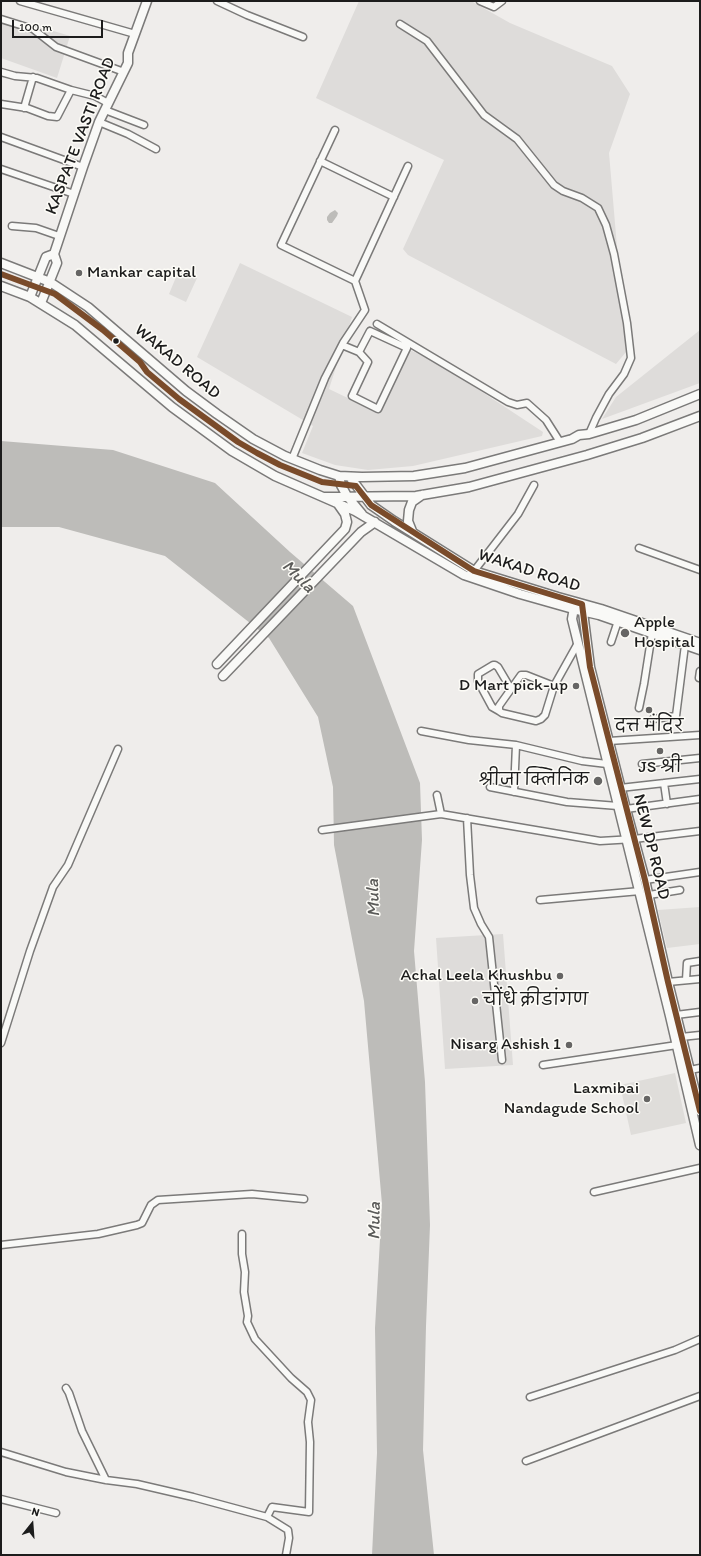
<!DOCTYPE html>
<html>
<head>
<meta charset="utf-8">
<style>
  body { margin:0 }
  #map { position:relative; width:701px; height:1556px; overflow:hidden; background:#efedeb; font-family:Itim,sans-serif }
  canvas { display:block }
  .frame { position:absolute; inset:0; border:2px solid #1c1c1c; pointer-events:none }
  .north { position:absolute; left:12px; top:1504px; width:40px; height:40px; -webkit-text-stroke:3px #fdfcf7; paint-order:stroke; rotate:17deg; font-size:11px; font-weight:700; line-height:16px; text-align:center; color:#1c1c1c }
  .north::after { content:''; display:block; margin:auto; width:14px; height:18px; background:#1c1c1c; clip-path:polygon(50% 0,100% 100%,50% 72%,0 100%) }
  .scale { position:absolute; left:12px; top:20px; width:91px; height:18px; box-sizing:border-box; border:2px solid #1c1c1c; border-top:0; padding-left:5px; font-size:12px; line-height:14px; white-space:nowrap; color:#1c1c1c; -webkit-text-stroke:3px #fdfcf7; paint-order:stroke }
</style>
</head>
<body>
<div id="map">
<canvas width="701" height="1556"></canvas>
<div class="frame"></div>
<div class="north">N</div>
<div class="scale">100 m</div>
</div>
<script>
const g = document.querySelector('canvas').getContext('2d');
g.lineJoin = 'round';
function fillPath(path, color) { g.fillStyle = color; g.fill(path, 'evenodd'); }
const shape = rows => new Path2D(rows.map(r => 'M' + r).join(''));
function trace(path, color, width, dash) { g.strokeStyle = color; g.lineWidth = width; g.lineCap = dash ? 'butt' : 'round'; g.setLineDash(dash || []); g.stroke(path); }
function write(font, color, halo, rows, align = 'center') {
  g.font = font + ' Itim,"Playpen Sans Deva",sans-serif'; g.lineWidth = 3; g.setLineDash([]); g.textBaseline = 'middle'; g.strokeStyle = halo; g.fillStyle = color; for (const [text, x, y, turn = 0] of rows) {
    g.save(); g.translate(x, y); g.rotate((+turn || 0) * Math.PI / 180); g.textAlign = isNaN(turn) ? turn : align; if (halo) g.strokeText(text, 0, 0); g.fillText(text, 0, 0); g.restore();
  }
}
const built = shape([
  [700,907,700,944,667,948,658,910],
  [675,1073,686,1123,631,1135,620,1085]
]);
const green = shape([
  [359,1,471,1,510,23,612,66,630,94,609,153,626,352,616,364,408,255,403,249,444,160,316,98],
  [1,15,70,36,57,78,1,58],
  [240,263,352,317,329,389,379,413,410,350,438,363,543,432,542,436,413,466,368,470,335,465,302,453,313,426,197,357],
  [179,270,197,278,186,302,169,294],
  [700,330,700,383,602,419,616,397],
  [576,616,579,616,583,625,584,659],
  [503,934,513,1065,445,1069,436,938]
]);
const water = shape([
  [335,210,338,213,337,216,332,223,329,223,327,220,327,217,330,213],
  [1,441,113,450,215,483,290,552,353,606,420,783,422,840,414,951,425,1082,430,1225,426,1326,423,1450,434,1555,372,1555,377,1453,375,1328,382,1204,364,1001,334,845,333,787,318,717,269,638,165,556,59,527,1,527]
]);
const minor = shape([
  [20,1,135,34],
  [217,1,247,15,303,37],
  [480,1,494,7,502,1],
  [1,19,33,29,56,47,124,72],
  [400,24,427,41,484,115,517,139,554,185,563,191,582,198,598,208,606,225,614,254,627,323,631,358,624,374,609,394,596,418,589,434],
  [1,72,15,76,37,78,71,90,57,117,48,116,27,108,1,104],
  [71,90,95,96,108,103],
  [24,108,33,77],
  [105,110,144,125],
  [99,122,128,134,156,149],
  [335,130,281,245,355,281,408,166],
  [1,137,83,167],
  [320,161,394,197],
  [1,169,74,194],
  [12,226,36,228,59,236],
  [377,324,508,402,517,405,527,403,546,420,560,442],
  [342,345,359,352,368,362,352,396,378,409,407,348,370,331,359,352],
  [292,459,325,378,343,343,365,310,355,281],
  [639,548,700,570],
  [474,571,518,514,534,485],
  [611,642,618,621],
  [699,678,700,671],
  [554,686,545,715,541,719,536,721,502,713,499,711,499,706,521,675,526,675,554,686,578,643],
  [639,708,644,684,652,633],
  [499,711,492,707,478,681,478,674,493,665,495,665,498,667,511,689],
  [653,719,676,716,685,645],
  [421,731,469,740,516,745,582,761,607,764],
  [609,741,700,735],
  [642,764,700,758],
  [664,783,667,804],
  [490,787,567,802,618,806],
  [620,788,700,779],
  [514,792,516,745],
  [437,795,441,814],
  [626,809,700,799],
  [467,818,470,875,474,908,481,924,489,937,502,1060],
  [322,830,441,814,600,841,634,839,700,831],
  [645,880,700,872],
  [649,895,680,890],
  [540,900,640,891],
  [686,980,687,963,700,961],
  [668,982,700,979],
  [676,1015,700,1012],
  [681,1037,700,1035],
  [1,1043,30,951,53,887,68,865,118,749],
  [543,1065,677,1045],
  [690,1070,700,1068],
  [594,1192,700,1168],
  [242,1234,242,1254,245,1272,244,1292,248,1316,247,1322,255,1339,291,1378,307,1392,311,1400,308,1422,310,1442,309,1512,272,1507,267,1517,288,1530,289,1538,286,1555],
  [1,1245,98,1234,137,1225,142,1223,151,1205,158,1200,252,1194,304,1199],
  [66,1388,69,1393,82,1431,106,1480],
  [530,1397,675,1350,700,1339],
  [1,1452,66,1472,106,1480,137,1484,193,1497,267,1517],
  [526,1461,700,1396],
  [1,1499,56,1513]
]);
const major = shape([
  [1,263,50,282,88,307,186,391,217,414,253,439,285,456,320,470,339,476,362,477,414,476,465,468,572,439,579,435,589,434,636,420,700,394],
  [1,286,30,297,75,325,172,407,232,451,275,476,355,511,464,575,520,594,573,609,599,615,700,650],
  [30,297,46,257,54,254],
  [41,303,57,263,54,254,83,167,99,122,128,63,128,53,147,1],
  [339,476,341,485,347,496,362,514],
  [350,477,371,505,394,521,474,571,558,597,601,609,700,643],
  [325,497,416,496,469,487,587,455,642,438,700,416],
  [412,531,408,521,409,510,412,502,422,495],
  [575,602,572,619,670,1016,700,1145],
  [582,604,590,667,626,809,645,880,668,982,700,1111],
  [217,664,345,529,347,522,345,514,338,504],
  [223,676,361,532,375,522]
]);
const bus1 = shape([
  [1,274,55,294,103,330,140,362,147,372,179,399,238,442,257,453,280,465,322,482,356,486,371,505,474,571,582,604,590,667,645,880,668,982,700,1111]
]);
const markers = [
  [79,273,4,"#666564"],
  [116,341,3.5,"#1c1c1c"],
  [625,633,5,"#666564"],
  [576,686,4,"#666564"],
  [649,710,4,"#666564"],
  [660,751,4,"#666564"],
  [598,781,5,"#666564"],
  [560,976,4,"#666564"],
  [475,1001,4,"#666564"],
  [569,1045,4,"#666564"],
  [647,1099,4,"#666564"]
];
const streetNames = [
  ["KASPATE VASTI ROAD",81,136,-69],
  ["WAKAD ROAD",177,362,40],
  ["WAKAD ROAD",529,571,18],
  ["NEW DP ROAD",651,847,76]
];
const poiNames = [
  ["Mankar capital",87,273,"left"],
  ["Apple",634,623,"left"],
  ["Hospital",634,643,"left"],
  ["D Mart pick-up",568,686],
  ["दत्त मंदिर",649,727,"center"],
  ["JS श्री",660,768,"center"],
  ["श्रीजा क्लिनिक",589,781],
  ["Achal Leela Khushbu",552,976],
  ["चोंधे क्रीडांगण",483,1001,"left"],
  ["Nisarg Ashish 1",561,1045],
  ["Laxmibai",639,1089],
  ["Nandagude School",639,1109]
];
const waterNames = [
  ["Mula",298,577,45],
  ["Mula",374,898,-92],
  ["Mula",375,1221,-89]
];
fillPath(built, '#dfddda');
fillPath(green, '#dedcda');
fillPath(water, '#bdbcb9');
trace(minor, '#7b7a79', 9);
trace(major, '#7b7a79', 11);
trace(minor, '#f9f9f7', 6);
trace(major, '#f9f9f7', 8);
trace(bus1, '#7a4b2a', 6);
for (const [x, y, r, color] of markers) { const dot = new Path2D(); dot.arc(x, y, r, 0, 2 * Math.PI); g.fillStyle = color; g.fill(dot); trace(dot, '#fdfcf7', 1.5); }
write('17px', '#1c1c1c', '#fdfcf7', streetNames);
write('17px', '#1c1c1c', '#fdfcf7', poiNames, 'right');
write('italic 18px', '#5b5b59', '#fdfcf7', waterNames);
</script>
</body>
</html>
